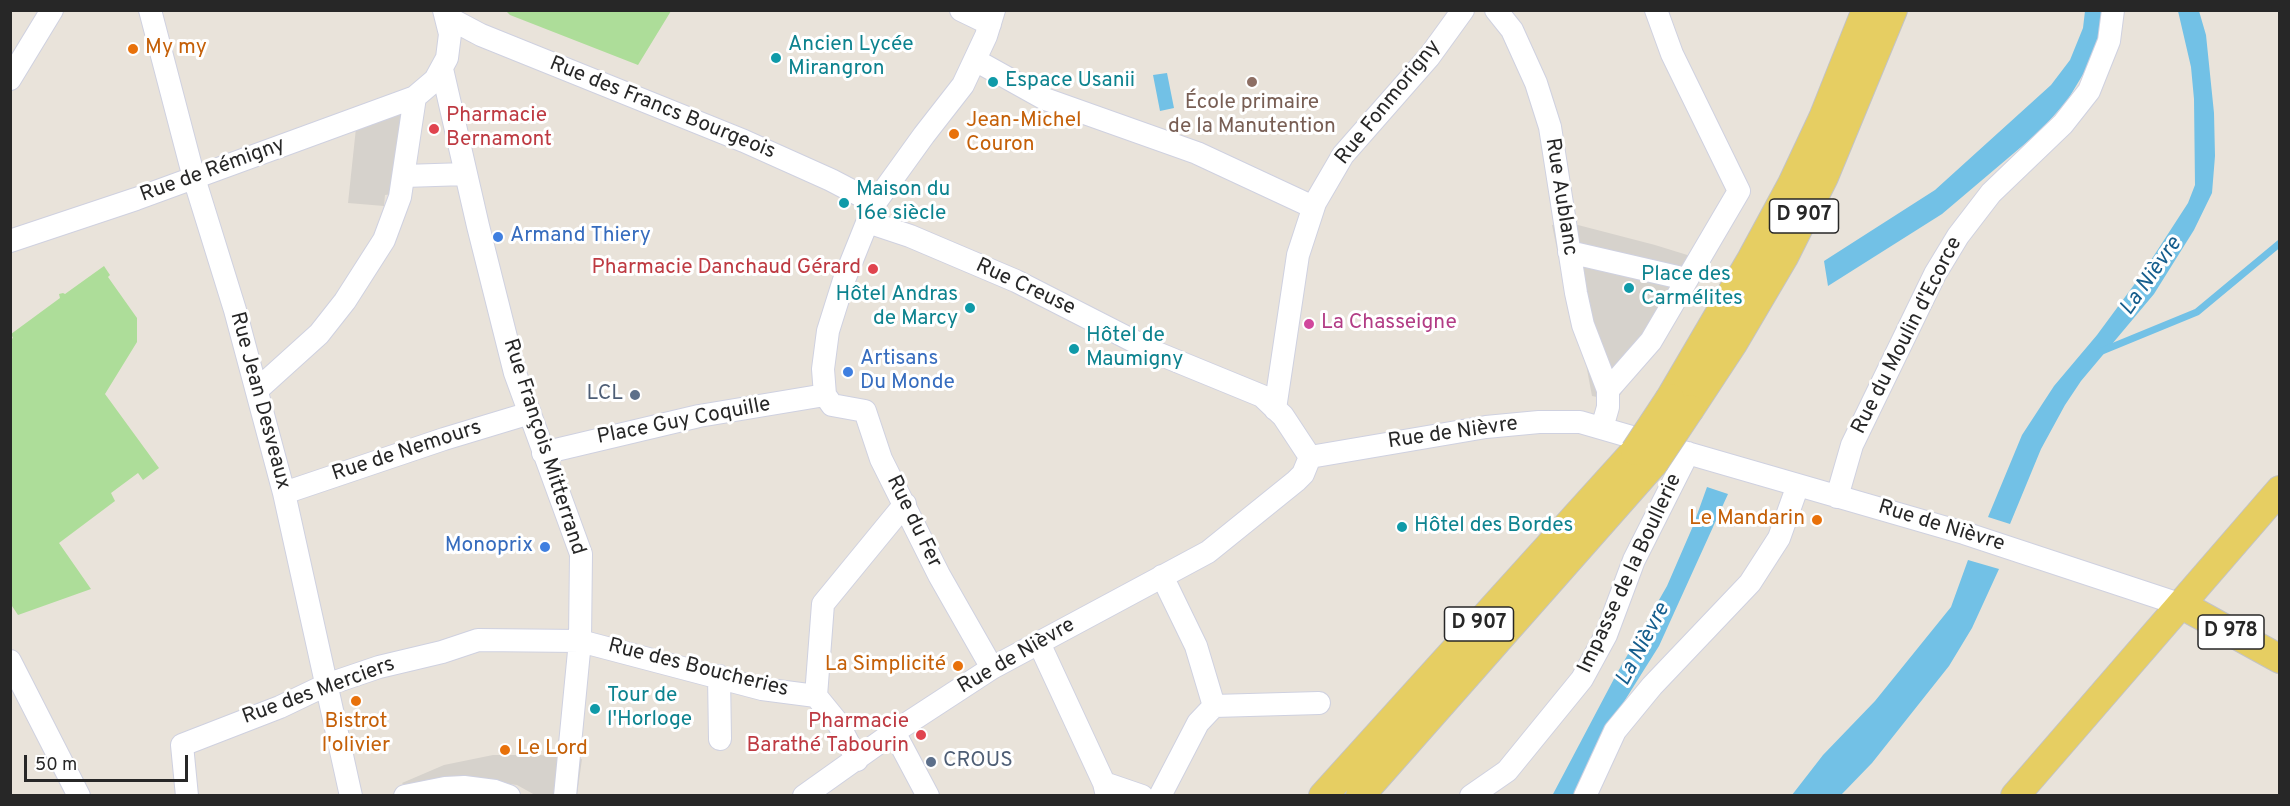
<!DOCTYPE html>
<html>
<head>
<meta charset="utf-8">
<style>
  body { margin:0 }
  #map { position:relative; width:2290px; height:806px; overflow:hidden; background:#e9e3da; font-family:Overpass,sans-serif }
  canvas { display:block }
  .frame { position:absolute; inset:0; border:12px solid #272727; pointer-events:none }
  .scale { position:absolute; left:24px; top:755px; width:164px; height:27px; box-sizing:border-box; border:3px solid #272727; border-top:0; padding-left:8px; font-size:18px; line-height:21px; white-space:nowrap; color:#272727; -webkit-text-stroke:4px #fff; paint-order:stroke }
</style>
</head>
<body>
<div id="map">
<canvas width="2290" height="806"></canvas>
<div class="frame"></div>
<div class="scale">50 m</div>
</div>
<script>
const g = document.querySelector('canvas').getContext('2d');
g.lineJoin = 'round';
function fillPath(path, color) { g.fillStyle = color; g.fill(path, 'evenodd'); }
const shape = rows => new Path2D(rows.map(r => 'M' + r).join(''));
function trace(path, color, width, dash) { g.strokeStyle = color; g.lineWidth = width; g.lineCap = dash ? 'butt' : 'round'; g.setLineDash(dash || []); g.stroke(path); }
function write(font, color, halo, rows, align = 'center') {
  g.font = font + ' Overpass,sans-serif'; g.lineWidth = 6; g.setLineDash([]); g.textBaseline = 'middle'; g.strokeStyle = halo; g.fillStyle = color; for (const [text, x, y, turn = 0] of rows) {
    g.save(); g.translate(x, y); g.rotate((+turn || 0) * Math.PI / 180); g.textAlign = isNaN(turn) ? turn : align; if (halo) g.strokeText(text, 0, 0); g.fillText(text, 0, 0); g.restore();
  }
}
const green = shape([
  [506,11,671,11,638,65,510,15],
  [104,266,110,275,108,277,137,318,137,342,105,394,159,468,143,480,138,473,111,493,115,501,59,543,91,589,18,615,10,603,10,340,13,338,11,334,60,298,59,294,63,293,65,294]
]);
const plaza = shape([
  [399,112,404,113,393,194,385,195,384,206,348,203,356,128],
  [1552,225,1578,225,1655,245,1710,262,1616,401,1592,396,1586,364,1570,313],
  [493,755,540,755,582,759,577,795,535,795,517,785,464,778,406,788,402,783,444,765]
]);
const water = shape([
  [2085,11,2104,11,2099,38,2085,71,2067,101,2040,131,1942,214,1828,286,1824,261,1935,190,2051,85,2070,60,2083,28],
  [2178,11,2199,11,2206,35,2214,113,2215,156,2212,193,2194,230,2154,294,2081,381,2065,405,2041,449,2010,524,1988,517,2022,435,2054,386,2097,335,2142,274,2188,203,2195,185,2194,99,2191,67],
  [1167,73,1174,108,1160,111,1153,75],
  [1707,487,1728,494,1659,646,1615,716,1574,795,1552,796,1616,675,1667,586,1693,526],
  [1968,560,1999,569,1972,628,1949,666,1872,763,1841,795,1792,795,1823,755,1875,701,1951,607]
]);
const stream = shape([
  [2102,351,2197,312,2280,243]
]);
const minor = shape([
  [150,10,194,178,235,310,284,493,351,796],
  [961,10,990,24],
  [1496,10,1512,30,1536,83,1550,127,1576,293,1583,325,1608,390],
  [447,17,481,35,744,141,831,180,875,203],
  [975,60,1045,99,1197,153,1313,207],
  [442,69,478,226,515,373,581,554,580,641,565,796],
  [10,79,52,10],
  [404,176,466,174],
  [868,222,910,236,1016,281,1157,353,1262,396,1283,416,1310,457],
  [10,241,136,199,415,97,435,80,447,58,450,34,444,10],
  [1569,252,1686,279],
  [257,390,319,334,345,301,384,240,400,197,415,97],
  [1275,409,1298,255,1315,203,1343,155,1429,57,1463,10],
  [1602,428,1608,407,1608,390,1651,341,1739,191,1672,54,1656,10],
  [543,453,699,416,825,395],
  [1310,457,1486,427,1539,422,1580,422,1964,533,2182,605],
  [284,493,444,439,530,413],
  [1837,497,1852,445,1935,274,1958,236,1991,193,2063,124,2089,91,2109,41,2113,10],
  [1162,576,1196,646,1214,706],
  [1039,643,1104,783],
  [10,661,79,796],
  [992,668,939,575,881,459,865,411,832,405,825,395,823,369,828,331,844,280,875,203,924,135,963,85,986,36,994,10],
  [719,676,720,739],
  [1214,706,1319,703],
  [894,732,928,796],
  [857,760,838,723,816,696,823,604,905,504],
  [187,796,182,745,280,707,326,685,379,667,442,652,478,640,580,641,762,689,816,696],
  [405,796,445,788,464,787,495,791,509,796],
  [804,796,894,732,992,668,1208,552,1296,481,1303,474,1310,457],
  [1107,796,1104,783,1142,796],
  [1160,796,1198,723,1214,706],
  [1471,796,1507,771,1582,679,1606,635,1634,560,1688,453],
  [1585,796,1615,731,1652,686,1750,583,1779,538,1798,485]
]);
const major = shape([
  [1670,398,1752,258,1792,184,1823,118,1866,10],
  [1690,409,1734,342,1784,257,1824,177,1893,10],
  [2182,605,2280,659],
  [1323,796,1635,451],
  [1360,796,1654,463],
  [2015,796,2280,490]
]);
const majorBridge = shape([
  [1635,451,1670,398],
  [1654,463,1690,409]
]);
const markers = [
  [133,49,6,"#e8710a"],
  [776,58,6,"#0f9aa8"],
  [993,82,6,"#0f9aa8"],
  [1252,82,6,"#8d6e63"],
  [434,129,6,"#e0444e"],
  [954,134,6,"#e8710a"],
  [844,203,6,"#0f9aa8"],
  [498,237,6,"#3f7fe0"],
  [873,269,6,"#e0444e"],
  [1629,288,6,"#0f9aa8"],
  [970,308,6,"#0f9aa8"],
  [1309,324,6,"#d1479c"],
  [1074,349,6,"#0f9aa8"],
  [848,372,6,"#3f7fe0"],
  [635,395,6,"#5c6f8a"],
  [1817,520,6,"#e8710a"],
  [1402,527,6,"#0f9aa8"],
  [545,547,6,"#3f7fe0"],
  [958,666,6,"#e8710a"],
  [356,701,6,"#e8710a"],
  [595,709,6,"#0f9aa8"],
  [921,735,6,"#e0444e"],
  [505,750,6,"#e8710a"],
  [931,762,6,"#5c6f8a"]
];
const shields = [
  [1804,216,69],
  [1479,624,69],
  [2231,632,66]
];
const shieldNames = [
  ["D 907",1804,216],
  ["D 907",1479,624],
  ["D 978",2231,632]
];
const cultureNames = [
  ["Ancien Lycée",788,46],
  ["Mirangron",788,70],
  ["Espace Usanii",1005,82],
  ["Maison du",856,191],
  ["16e siècle",856,215],
  ["Place des",1641,276],
  ["Carmélites",1641,300],
  ["Hôtel Andras",958,296,"right"],
  ["de Marcy",958,320,"right"],
  ["Hôtel de",1086,337],
  ["Maumigny",1086,361],
  ["Hôtel des Bordes",1414,527],
  ["Tour de",607,697],
  ["l'Horloge",607,721]
];
const foodNames = [
  ["My my",145,49],
  ["Jean-Michel",966,122],
  ["Couron",966,146],
  ["Le Mandarin",1805,520,"right"],
  ["La Simplicité",946,666,"right"],
  ["Bistrot",356,723,"center"],
  ["l'olivier",356,747,"center"],
  ["Le Lord",517,750]
];
const streetNames = [
  ["Rue Fonmorigny",1389,103,-51],
  ["Rue des Francs Bourgeois",662,109,22],
  ["Rue de Rémigny",213,171,-20],
  ["Rue Aublanc",1560,197,81],
  ["Rue Creuse",1025,288,25],
  ["Rue du Moulin d'Ecorce",1908,336,-63],
  ["Rue Jean Desveaux",259,401,75],
  ["Place Guy Coquille",684,422,-11],
  ["Rue de Nièvre",1453,434,-8],
  ["Rue François Mitterrand",543,447,72],
  ["Rue de Nemours",407,452,-18],
  ["Rue du Fer",913,522,64],
  ["Rue de Nièvre",1941,527,17],
  ["Impasse de la Boullerie",1631,574,-65],
  ["Rue de Nièvre",1017,657,-30],
  ["Rue des Boucheries",698,669,14],
  ["Rue des Merciers",319,692,-20]
];
const educationNames = [
  ["École primaire",1252,104],
  ["de la Manutention",1252,128]
];
const healthNames = [
  ["Pharmacie",446,117,"left"],
  ["Bernamont",446,141,"left"],
  ["Pharmacie Danchaud Gérard",861,269],
  ["Pharmacie",909,723],
  ["Barathé Tabourin",909,747]
];
const shopNames = [
  ["Armand Thiery",510,237],
  ["Artisans",860,360],
  ["Du Monde",860,384],
  ["Monoprix",533,547,"right"]
];
const hotelNames = [
  ["La Chasseigne",1321,324]
];
const serviceNames = [
  ["LCL",623,395],
  ["CROUS",943,762,"left"]
];
const waterNames = [
  ["La Nièvre",2152,277,-55],
  ["La Nièvre",1644,645,-62]
];
fillPath(green, '#addd99');
fillPath(plaza, '#d6d2cc');
fillPath(water, '#72c1e6');
trace(stream, '#72c1e6', 7);
trace(minor, '#cfd1e0', 24);
trace(major, '#c3c3c3', 30);
trace(minor, '#fff', 22);
trace(major, '#e6ce62', 28);
trace(majorBridge, '#c3c3c3', 30, []);
trace(majorBridge, '#e6ce62', 28);
for (const [x, y, r, color] of markers) { const dot = new Path2D(); dot.arc(x, y, r, 0, 2 * Math.PI); g.fillStyle = color; g.fill(dot); trace(dot, '#fff', 2); }
for (const [x, y, w] of shields) { const box = new Path2D(); box.roundRect(x - w / 2, y - 17, w, 34, 4.5); g.fillStyle = '#fff'; g.fill(box); trace(box, '#272727', 1.5); }
write('bold 20px', '#272727', null, shieldNames);
write('21px', '#0d838f', '#fff', cultureNames, 'left');
write('21px', '#c56008', '#fff', foodNames, 'left');
write('21px', '#272727', '#fff', streetNames);
write('21px', '#785e54', '#fff', educationNames);
write('21px', '#be3a42', '#fff', healthNames, 'right');
write('21px', '#366cbe', '#fff', shopNames, 'left');
write('21px', '#b23c85', '#fff', hotelNames, 'left');
write('21px', '#4e5e75', '#fff', serviceNames, 'right');
write('italic 22px', '#165e8d', '#fff', waterNames);
</script>
</body>
</html>
